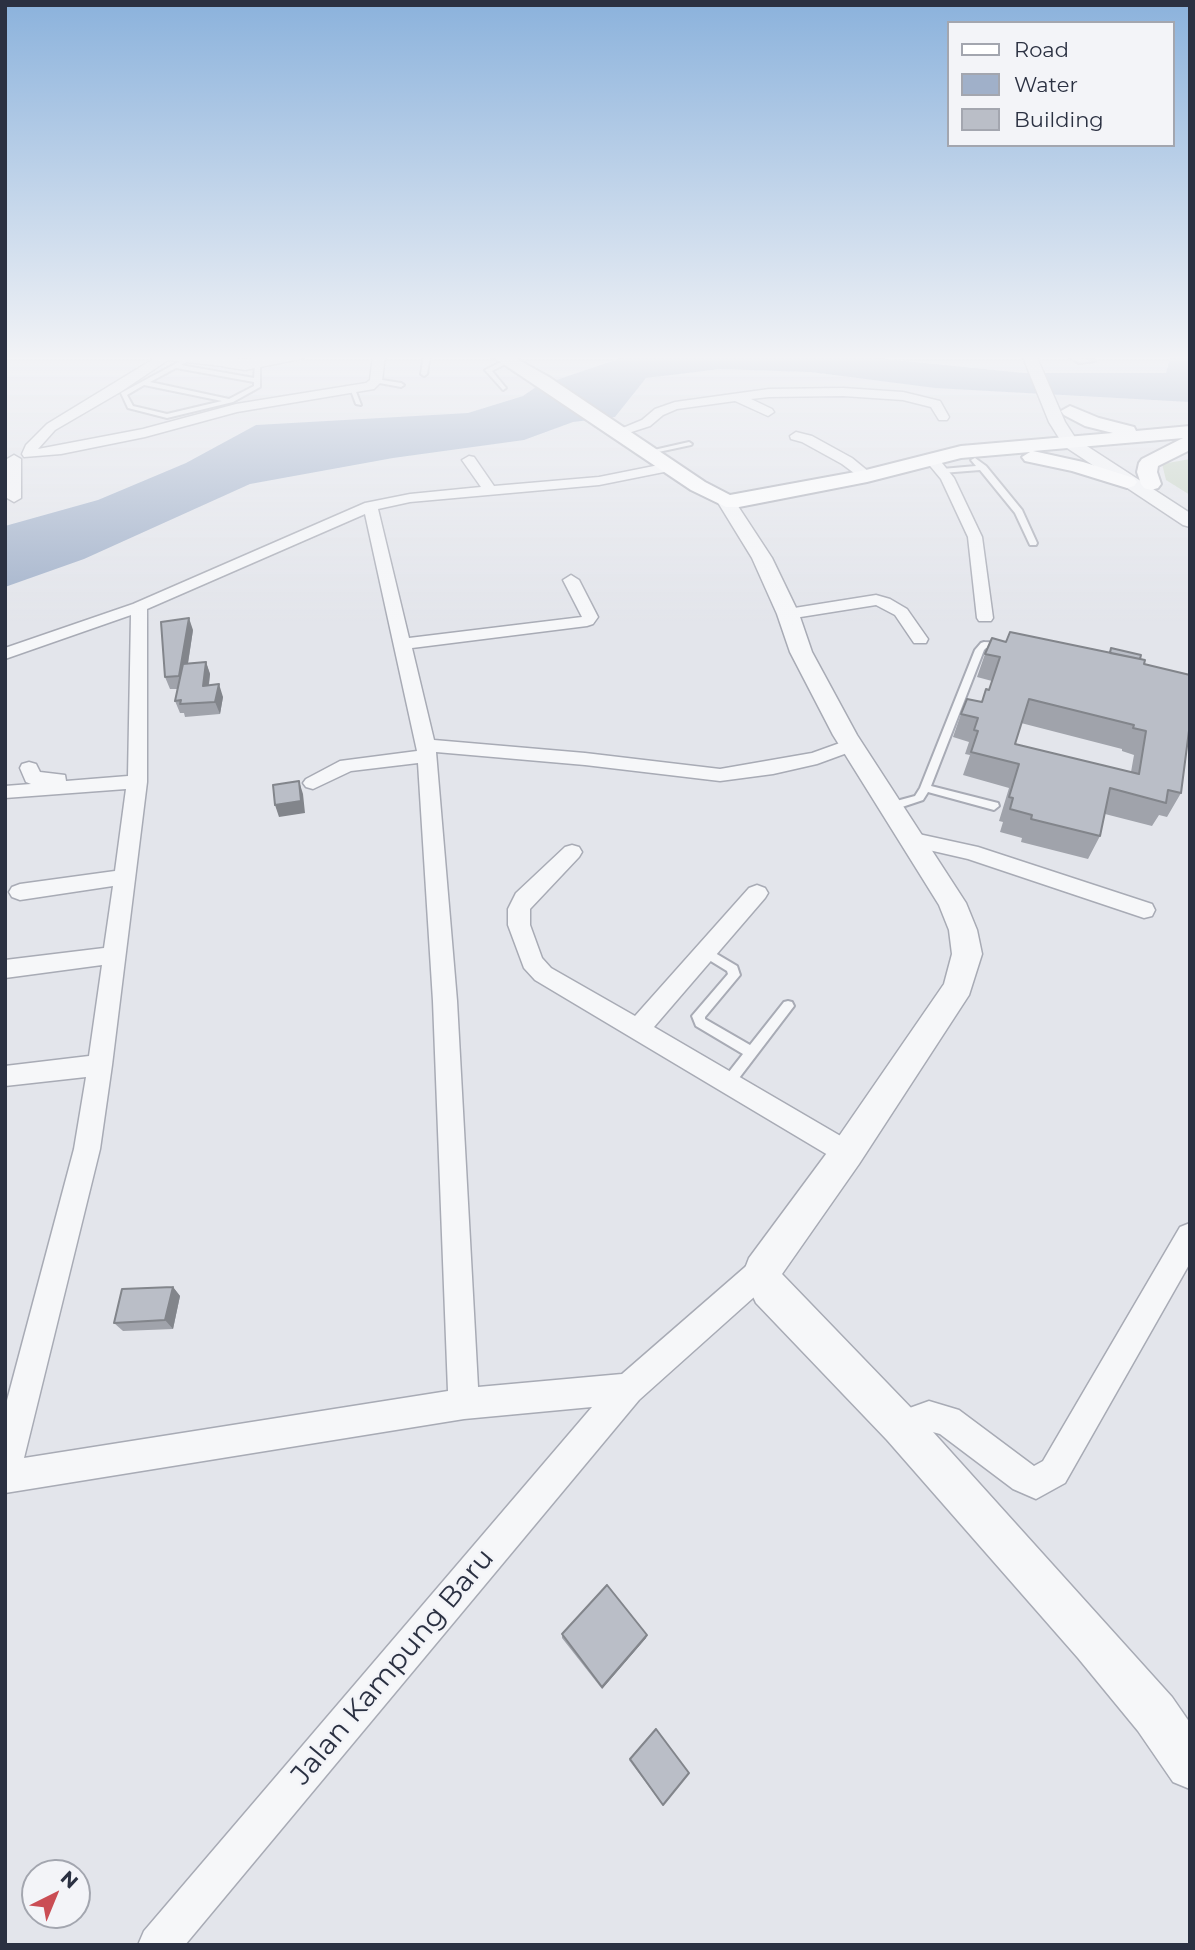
<!DOCTYPE html>
<html>
<head>
<meta charset="utf-8">
<style>
  body { margin:0 }
  #map { position:relative; width:1195px; height:1950px; overflow:hidden; background:#e3e5eb; font-family:Montserrat,sans-serif }
  canvas { display:block }
  .frame { position:absolute; inset:0; border:7px solid #2b3142; pointer-events:none }
  .legend { position:absolute; left:947px; top:21px; width:228px; height:126px; box-sizing:border-box; background:#f3f4f8; border:2px solid #a3a6af; margin:0; padding:9px 12px; list-style:none; font-size:21px; color:#2b3142 }
  .legend li { display:flex; align-items:center; gap:14px; height:35px }
  .legend b { width:35px; border:2px solid #a3a6af }
  .north { position:absolute; left:21px; top:1859px; width:70px; height:70px; box-sizing:border-box; background:#f3f4f8; border:2px solid #a3a6af; border-radius:50%; rotate:43deg; font-size:19px; font-weight:700; line-height:28px; text-align:center; color:#2b3142 }
  .north::after { content:''; display:block; margin:auto; width:24px; height:32px; background:#ca4d54; clip-path:polygon(50% 0,100% 100%,50% 72%,0 100%) }
</style>
</head>
<body>
<div id="map">
<canvas width="1195" height="1950"></canvas>
<div class="frame"></div>
<ul class="legend">
<li><b style="height:9px;background:#fff"></b>Road</li>
<li><b style="height:19px;background:#a0b0c9"></b>Water</li>
<li><b style="height:19px;background:#babec7"></b>Building</li>
</ul>
<div class="north">N</div>
</div>
<script>
const g = document.querySelector('canvas').getContext('2d');
g.lineJoin = 'round';
function fillPath(path, color) { g.fillStyle = color; g.fill(path, 'evenodd'); }
const shape = rows => new Path2D(rows.map(r => 'M' + r).join(''));
function trace(path, color, width, dash) { g.strokeStyle = color; g.lineWidth = width; g.lineCap = dash ? 'butt' : 'round'; g.setLineDash(dash || []); g.stroke(path); }
function write(font, color, halo, rows, align = 'center') {
  g.font = font + ' Montserrat,sans-serif'; g.lineWidth = 5; g.setLineDash([]); g.textBaseline = 'middle'; g.strokeStyle = halo; g.fillStyle = color; for (const [text, x, y, turn = 0] of rows) {
    g.save(); g.translate(x, y); g.rotate((+turn || 0) * Math.PI / 180); g.textAlign = isNaN(turn) ? turn : align; if (halo) g.strokeText(text, 0, 0); g.fillText(text, 0, 0); g.restore();
  }
}
const green = shape([
  [1190,459,1190,495,1166,480,1162,464]
]);
const water = shape([
  [641,355,845,355,1024,373,1166,373,1171,355,1190,355,1190,402,935,388,811,372,720,369,646,378,615,417,573,422,524,440,393,458,250,484,84,559,5,587,5,526,98,500,186,463,256,425,468,413,523,396,536,387,621,358]
]);
const service = shape([
  [424,355,430,355,427,374,424,376,421,374,424,355],
  [1067,355,1074,355,1080,359,1095,361,1079,363,1067,355],
  [188,357,190,360,181,365,254,378,255,364,260,363,260,387,233,402,167,418,128,408,121,393,188,357],
  [176,368,254,382,254,386,229,399,150,382,176,368],
  [144,385,222,401,167,414,133,406,127,395,144,385],
  [509,358,511,361,492,371,506,388,503,390,485,370,509,358],
  [376,379,401,383,404,385,401,387,374,382,373,381,376,379],
  [350,388,355,389,361,405,356,404,350,388],
  [689,442,692,444,691,445,649,454,645,452,689,442],
  [975,458,986,466,1022,510,1037,543,1036,545,1030,545,1015,513,980,470,942,473,938,471,942,469,976,466,971,460,975,458],
  [984,642,1004,643,1008,646,1004,649,986,648,984,650,931,786,998,803,999,806,994,810,928,792,923,800,893,810,889,809,888,806,889,803,915,796,920,788,975,650,981,643,984,642],
  [705,947,737,966,740,975,705,1017,705,1019,750,1045,784,1002,788,1001,792,1002,794,1006,733,1086,728,1088,723,1086,721,1082,743,1054,696,1026,692,1016,728,974,727,971,701,955,699,952,701,949,705,947]
]);
const minor = shape([
  [160,355,185,355,231,361,237,364,231,367,168,360,122,391,55,430,38,449,143,429,236,404,366,383,370,380,373,355,385,355,382,381,374,389,237,412,145,437,61,454,24,457,22,454,26,445,47,424,160,355],
  [843,388,903,392,940,401,949,417,947,420,939,420,931,407,903,400,843,396,769,397,751,399,772,409,774,412,768,416,735,401,677,409,663,415,650,426,619,436,613,432,642,420,655,409,675,402,769,389,843,388],
  [796,432,812,436,852,458,874,476,867,480,862,479,842,464,802,442,791,439,790,436,796,432],
  [14,455,21,459,21,498,14,502,7,498,7,459,14,455],
  [469,456,474,457,494,486,599,477,669,463,676,467,669,471,599,485,410,502,378,509,409,638,582,617,563,580,571,575,579,580,598,617,593,624,587,626,412,648,434,740,585,753,720,769,812,753,851,739,860,745,858,749,817,764,773,774,720,781,585,765,436,752,457,1001,478,1387,622,1374,752,1261,762,1257,772,1261,776,1271,772,1281,639,1400,185,1945,138,1945,144,1931,592,1407,464,1419,5,1493,5,1408,74,1149,86,1077,5,1086,5,1066,89,1056,102,965,5,978,5,960,104,948,113,886,20,900,12,897,9,892,12,887,20,884,115,871,126,789,5,798,5,786,31,784,26,782,20,768,22,764,29,762,36,764,40,772,65,775,66,781,128,776,131,615,5,659,5,648,133,604,365,503,410,494,481,487,462,460,469,456],
  [365,514,417,751,340,761,306,779,303,783,306,787,313,789,351,771,418,763,433,1001,448,1391,24,1458,100,1149,112,1065,147,782,147,609,365,514],
  [933,457,938,458,954,478,982,537,993,618,991,621,979,621,977,618,968,537,941,479,926,461,933,457],
  [876,595,890,599,907,609,928,639,926,643,914,643,895,615,876,605,788,619,780,614,788,609,876,595],
  [914,833,978,847,1152,904,1155,910,1152,916,1144,918,968,859,907,845,904,840,907,835,914,833],
  [572,845,579,847,582,852,579,857,530,909,530,925,542,958,551,968,635,1016,749,888,757,885,765,888,768,893,765,898,654,1027,856,1145,860,1153,856,1161,847,1165,838,1161,535,980,524,968,508,925,508,909,516,893,565,847,572,845],
  [1190,1223,1190,1263,1065,1483,1036,1499,1013,1489,940,1434,929,1431,901,1442,890,1437,885,1426,890,1415,929,1401,959,1410,1034,1466,1043,1461,1180,1227,1190,1223]
]);
const tertiary = shape([
  [198,355,219,355,245,360,276,355,307,355,300,359,245,370,226,367,200,358,198,355],
  [1022,355,1036,355,1065,422,1076,439,1190,513,1190,527,1183,525,1064,446,1049,422,1022,355],
  [726,495,732,497,772,558,799,614,812,652,857,735,966,903,977,930,982,954,969,995,859,1164,782,1274,915,1412,1172,1697,1190,1723,1190,1789,1173,1782,1138,1731,1078,1658,887,1440,756,1303,750,1290,744,1271,749,1258,835,1142,944,984,952,954,949,930,939,905,833,735,790,652,777,614,752,558,717,501,726,495]
]);
const secondary = shape([
  [490,355,510,355,549,377,705,482,730,495,866,470,961,446,1113,433,1085,426,1064,415,1061,411,1070,406,1099,418,1134,427,1136,431,1190,426,1190,450,1158,466,1157,472,1161,484,1158,488,1151,490,1144,488,1141,484,1137,472,1139,463,1142,459,1183,438,1033,451,1083,462,1134,478,1137,482,1134,486,1127,488,1072,471,1025,461,1022,457,1030,452,961,458,867,482,739,507,726,507,691,490,490,355]
]);
const wall = shape([
  [193,630,188,664,206,662,210,674,209,685,223,697,220,714,185,717,184,713,180,713,175,701,178,689,170,689,165,677],
  [1006,642,1109,652,1111,648,1140,659,1144,664,1190,675,1190,735,1188,735,1181,793,1167,817,1159,815,1152,826,1105,814,1100,836,1088,859,1021,842,1022,838,1000,832,1003,822,999,821,1009,788,963,775,970,755,965,754,969,742,953,737,961,714,982,702,989,690,992,681,977,677,985,654],
  [1021,723,1122,749,1122,751,1134,755,1131,772,1015,744],
  [173,1287,180,1296,173,1329,123,1331,114,1323],
  [562,1634,646,1638,602,1689,562,1638],
  [656,1729,663,1805,662,1804,629,1760]
]);
const shadedWall = shape([
  [189,618,193,630,184,688,179,676],
  [206,662,210,674,207,698,203,686],
  [219,684,223,697,220,714,215,702],
  [299,781,303,794,305,813,279,817,275,805],
  [173,1287,180,1296,173,1329,165,1320],
  [647,1635,646,1638,602,1689,602,1687]
]);
const building = shape([
  [189,618,179,676,165,677,161,622,189,618],
  [1010,632,1145,660,1144,664,1190,675,1190,723,1181,793,1168,790,1166,803,1110,788,1100,836,1031,819,1032,815,1010,809,1013,798,1009,797,1019,764,971,752,978,731,974,730,978,718,961,714,967,699,982,702,986,689,989,690,1000,657,985,654,992,638,1006,642,1010,632],
  [1029,699,1134,725,1133,728,1146,731,1139,774,1015,744,1029,699],
  [1111,648,1141,655,1140,659,1110,653,1111,648],
  [206,662,203,686,219,684,215,702,180,704,181,700,175,701,183,664,206,662],
  [299,781,301,801,275,805,273,785,299,781],
  [173,1287,165,1320,114,1323,122,1289,173,1287],
  [607,1585,647,1635,602,1687,562,1634,607,1585],
  [656,1729,689,1773,663,1805,630,1759,656,1729]
]);
const nearStreetnames = [
  ["Jalan Kampung Baru",393,1667,-50]
];
fillPath(green, '#c7d4c4');
fillPath(water, '#a0b0c9');
trace(service, '#a8abb5', 4);
trace(minor, '#a8abb5', 3);
trace(tertiary, '#a8abb5', 3);
trace(secondary, '#a8abb5', 4);
fillPath(service, '#f6f7f9');
fillPath(minor, '#f6f7f9');
fillPath(tertiary, '#f6f7f9');
fillPath(secondary, '#fff');
fillPath(wall, '#a0a3ab');
fillPath(shadedWall, '#82858b');
fillPath(building, '#babec7');
trace(building, '#82858b', 2);
const sky = g.createLinearGradient(0, 0, 0, 628);
sky.addColorStop(0, '#8bb2dc');
sky.addColorStop(0.57, '#f2f3f6');
sky.addColorStop(1, '#f2f3f600');
g.fillStyle = sky;
g.fillRect(0, 0, 1195, 628);
write('28px', '#2b3142', '#f3f4f8', nearStreetnames);
</script>
</body>
</html>
